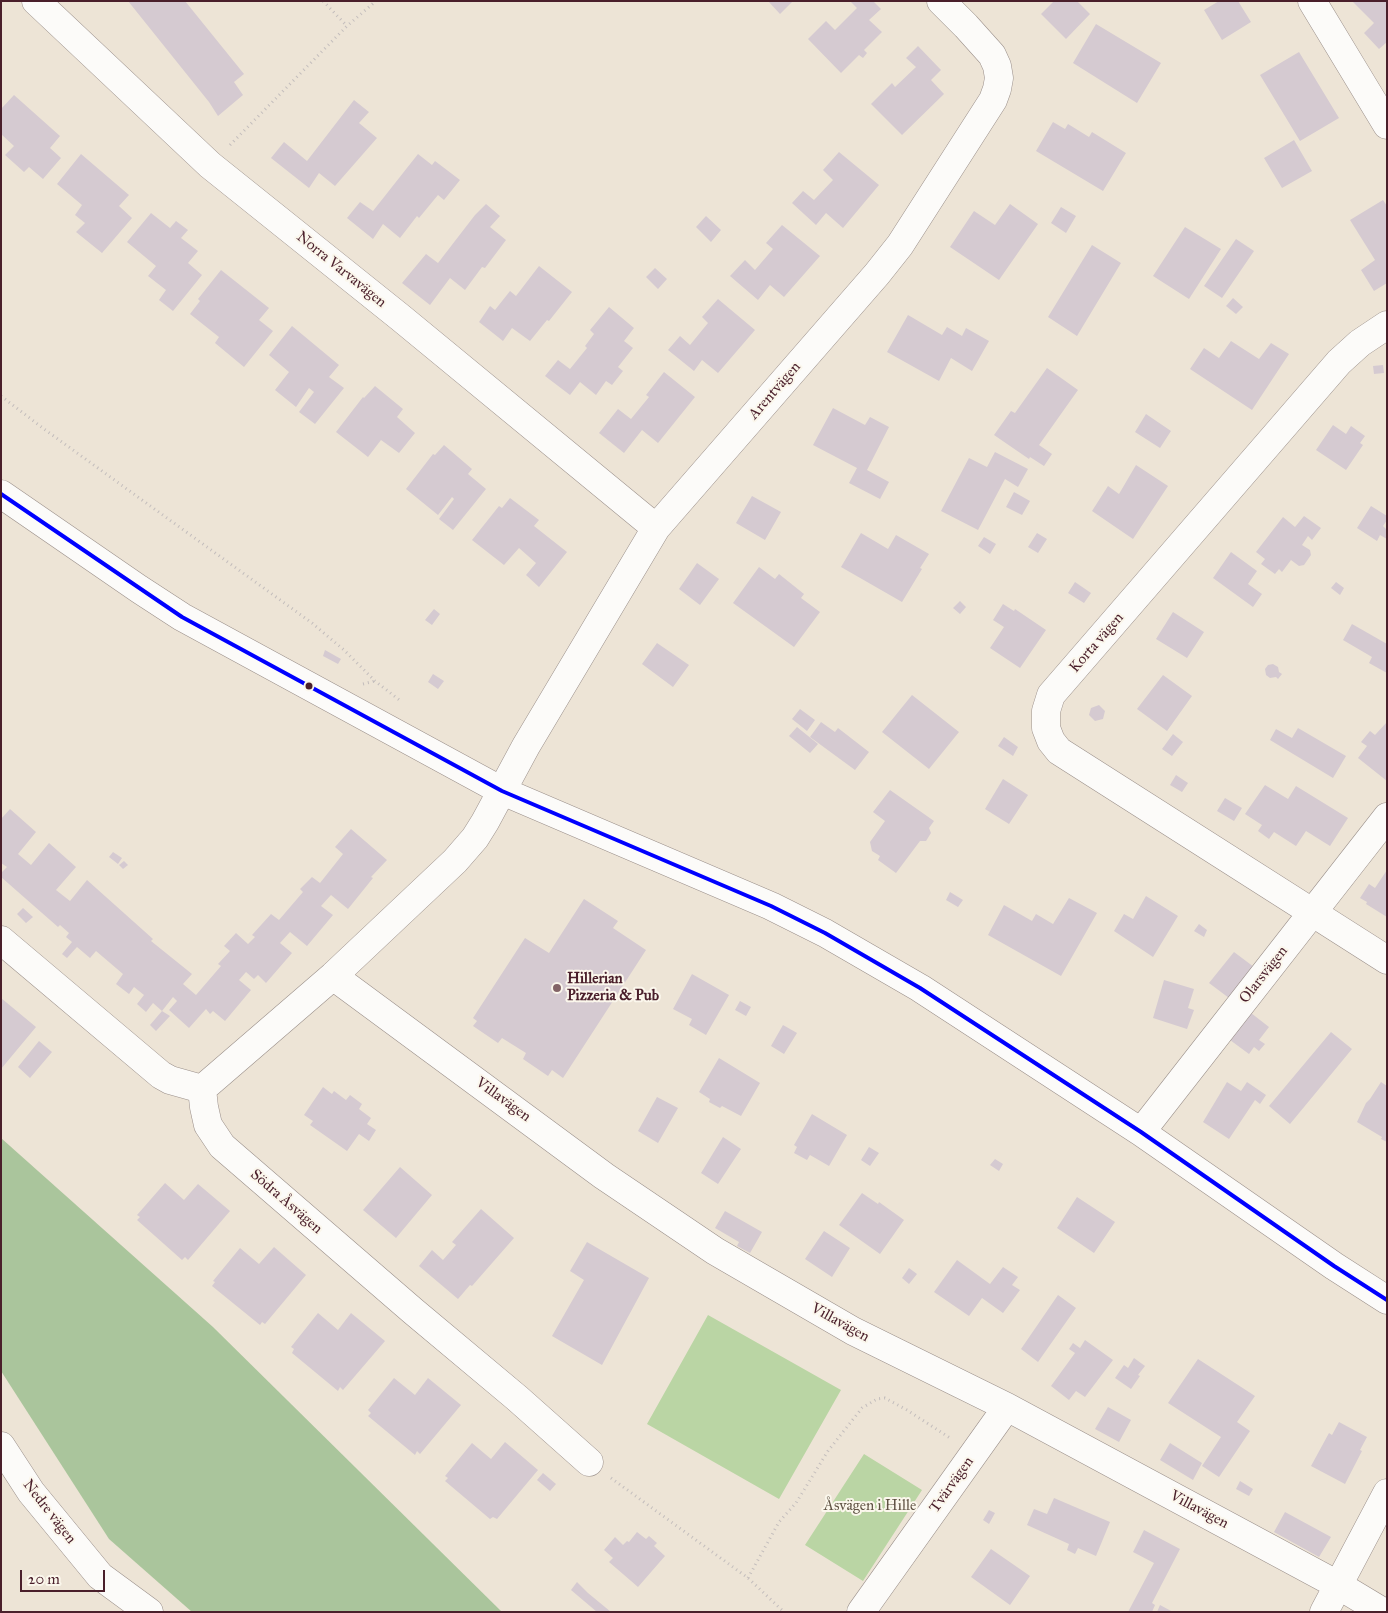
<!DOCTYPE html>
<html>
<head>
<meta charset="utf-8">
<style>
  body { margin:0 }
  #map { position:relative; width:1388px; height:1613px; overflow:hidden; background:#ede4d6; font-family:"IM FELL Great Primer",serif }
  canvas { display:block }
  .frame { position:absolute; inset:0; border:2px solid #4a1f2b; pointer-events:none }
  .scale { position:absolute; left:20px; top:1570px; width:85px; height:22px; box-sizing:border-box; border:2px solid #4a1f2b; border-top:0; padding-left:6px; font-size:15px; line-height:18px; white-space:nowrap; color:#4a1f2b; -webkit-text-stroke:4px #fbf7ec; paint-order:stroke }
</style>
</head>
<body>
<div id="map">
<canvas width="1388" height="1613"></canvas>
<div class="frame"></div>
<div class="scale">20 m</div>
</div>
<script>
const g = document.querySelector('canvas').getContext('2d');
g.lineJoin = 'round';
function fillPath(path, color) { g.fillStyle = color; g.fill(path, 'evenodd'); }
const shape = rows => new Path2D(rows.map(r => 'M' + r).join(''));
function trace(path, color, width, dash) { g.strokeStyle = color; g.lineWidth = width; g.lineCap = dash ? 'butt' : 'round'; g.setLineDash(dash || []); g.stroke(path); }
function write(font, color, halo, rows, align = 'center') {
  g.font = font + ' "IM FELL Great Primer",serif'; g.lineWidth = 4; g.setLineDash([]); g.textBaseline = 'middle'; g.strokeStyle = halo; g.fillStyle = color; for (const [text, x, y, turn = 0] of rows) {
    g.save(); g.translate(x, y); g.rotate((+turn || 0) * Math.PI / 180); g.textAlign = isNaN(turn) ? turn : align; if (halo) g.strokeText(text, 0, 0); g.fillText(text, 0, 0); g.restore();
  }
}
const green = shape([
  [708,1315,841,1390,779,1499,647,1424],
  [864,1454,922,1490,863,1581,805,1545]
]);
const forest = shape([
  [1,1138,213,1327,502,1612,192,1612,109,1539,1,1371]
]);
const building = shape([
  [128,1,185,1,244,74,234,82,243,95,218,116,209,102],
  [768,1,793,1,780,14],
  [850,1,873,1,881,9,869,20,882,32,864,50,867,53,863,58,859,55,841,73,808,39,826,21,835,30,857,8],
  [1054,1,1077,1,1090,14,1066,39,1041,14],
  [1219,1,1238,1,1251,22,1222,40,1204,10],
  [1355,1,1387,1,1387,42,1379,49,1364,33,1374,23,1353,2],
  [1096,24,1161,63,1137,103,1073,63],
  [918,46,941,70,931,80,944,94,902,135,871,104,892,83,895,87,916,67,906,58],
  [1299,52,1339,118,1300,141,1260,75],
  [14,95,60,136,50,148,61,158,43,179,29,167,24,172,5,155,14,146,1,134,1,109],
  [354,100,369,112,359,123,377,138,335,186,319,173,309,188,271,158,284,142,307,161],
  [1053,122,1065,129,1068,124,1089,137,1092,132,1126,153,1103,191,1036,151],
  [1294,140,1312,171,1282,188,1264,158],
  [839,152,879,185,843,228,826,213,816,225,792,203,803,191,814,200,833,180,823,170],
  [81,154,129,195,119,206,132,218,102,253,76,232,85,223,75,215,82,205,57,184],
  [418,154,432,165,435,161,460,180,444,200,438,195,419,218,417,216,400,238,383,224,373,239,347,218,360,202,373,211],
  [1383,200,1387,206,1387,283,1374,291,1361,270,1375,260,1350,220],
  [486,204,500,216,490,227,506,240,485,268,482,267,465,290,450,278,430,305,402,283,426,254,438,263,475,215],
  [1010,204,1038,224,999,280,950,247,974,211,995,225],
  [1061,207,1076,216,1066,233,1051,223],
  [151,213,170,228,176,221,188,230,181,238,198,251,188,263,202,275,173,311,159,300,166,290,148,276,156,266,127,242],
  [706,216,721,230,711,242,696,227],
  [782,225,820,256,784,297,770,285,758,300,730,276,745,260,755,270,773,249,766,243],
  [1185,227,1221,249,1189,299,1153,276],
  [1236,239,1254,251,1222,298,1204,286],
  [1092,245,1121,263,1077,336,1048,317],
  [539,266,572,292,549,321,547,320,530,341,512,328,503,341,479,322,490,306,495,310,510,291,516,296],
  [655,268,667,279,658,289,646,277],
  [221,270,269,308,259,320,273,331,244,367,215,343,219,337,190,314,200,301,198,299],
  [1233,298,1243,307,1236,314,1226,306],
  [718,299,755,330,718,373,702,360,694,371,668,350,680,336,690,345,708,323,702,317],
  [609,307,634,328,624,341,633,348,618,367,623,371,612,385,606,381,596,395,580,382,570,395,545,376,558,360,570,369,587,348,585,346,594,334,590,330],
  [908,315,942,335,947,327,962,336,966,328,989,341,972,371,951,358,939,381,887,352],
  [292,326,339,365,329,377,344,388,315,424,299,412,314,392,309,388,296,407,275,390,289,372,269,355],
  [1231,341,1259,359,1271,343,1289,354,1252,410,1190,369,1204,348,1219,358],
  [1383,365,1384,373,1374,374,1373,366],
  [1047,368,1078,390,1039,445,1052,454,1044,466,1030,457,1029,459,994,435,1011,411,1015,413],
  [664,372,695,397,658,443,642,430,624,453,599,433,618,409,631,419,649,397,646,395],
  [375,386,403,409,397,417,415,433,399,453,381,440,368,457,336,432,363,397,364,398],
  [833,408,865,425,870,417,889,427,867,470,889,482,880,499,849,483,857,468,813,445],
  [1146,414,1171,431,1160,448,1135,432],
  [1333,425,1346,434,1351,426,1365,436,1360,443,1363,445,1346,470,1316,450],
  [444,445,472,469,468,474,486,489,453,530,439,519,454,499,452,497,438,515,406,489,433,454,435,455],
  [995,452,1028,469,1018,487,1005,479,978,530,941,511,969,458,987,467],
  [1136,465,1168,486,1133,539,1092,511,1108,486,1119,494],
  [1014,492,1030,501,1022,515,1006,507],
  [752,496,781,512,765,540,736,523],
  [510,498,539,520,534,526,567,552,539,587,526,575,536,563,519,548,504,565,472,540,499,506,502,508],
  [1371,506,1387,516,1387,520,1383,526,1387,530,1387,539,1380,535,1377,541,1357,528],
  [1304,516,1321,528,1312,540,1308,536,1302,545,1310,550,1311,555,1304,565,1299,566,1291,560,1282,572,1279,569,1275,574,1261,564,1265,559,1256,552,1283,517,1295,527],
  [861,533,888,549,896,535,929,554,920,568,922,569,902,602,841,567],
  [1037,533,1047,539,1038,553,1028,547],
  [984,537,996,544,990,554,978,546],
  [1231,552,1257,571,1248,584,1262,594,1253,607,1213,578],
  [697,563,719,579,700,605,679,589],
  [759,567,775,579,779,574,804,594,801,598,820,612,794,647,733,603],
  [1075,582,1091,593,1084,603,1068,593],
  [1336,582,1344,588,1340,595,1331,588],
  [960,601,966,607,960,614,953,608],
  [1003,604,1014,611,1015,609,1046,630,1020,668,990,648,1004,627,993,620],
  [434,609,440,614,432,625,425,620],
  [1173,612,1204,632,1187,658,1156,639],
  [1352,624,1387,644,1387,673,1369,663,1372,657,1343,640],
  [657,643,689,665,673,687,642,664],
  [325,650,341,659,338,664,323,656],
  [1273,664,1278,667,1279,672,1282,674,1278,679,1276,677,1270,678,1266,675,1265,669,1268,665],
  [433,674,444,681,438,689,428,682],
  [1163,675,1192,696,1167,731,1137,709],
  [912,695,959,732,929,769,882,732],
  [1099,705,1105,711,1103,719,1095,721,1089,715,1091,708],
  [800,709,815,720,807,731,792,719],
  [821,722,835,732,838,728,869,752,855,770,810,737],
  [1387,722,1387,781,1358,758,1367,746,1361,742,1370,731,1375,735],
  [797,727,818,744,810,753,789,736],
  [1298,728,1346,756,1333,778,1270,740,1276,729,1292,738],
  [1173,734,1183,742,1172,756,1162,749],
  [1004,737,1018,747,1013,756,998,746],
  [1176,775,1188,783,1182,792,1170,785],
  [1003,779,1028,795,1009,824,985,809],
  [1265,785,1288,799,1296,786,1348,818,1330,846,1306,831,1296,846,1274,832,1269,839,1258,831,1262,825,1245,814],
  [890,790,934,821,929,828,931,833,926,841,920,841,896,873,878,860,880,856,872,851,870,842,885,821,873,812],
  [1225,798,1242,808,1234,821,1217,811],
  [10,809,36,832,18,854,31,865,49,843,76,867,56,890,70,901,87,880,153,939,151,941,192,974,183,984,196,995,221,966,218,964,230,951,224,946,236,933,248,944,255,937,252,935,271,914,279,920,303,892,300,889,312,877,320,883,343,854,335,847,351,829,387,860,371,877,373,878,348,909,331,895,321,906,333,915,307,946,290,932,280,943,292,953,266,983,258,975,254,979,246,972,239,980,251,990,225,1021,213,1011,210,1014,206,1009,189,1028,169,1010,177,1001,173,997,162,1011,153,1003,146,1012,137,1004,144,995,134,987,129,994,116,984,123,974,96,951,90,958,77,947,67,958,62,954,72,942,66,937,69,933,60,925,58,927,1,877,1,873,7,867,1,863,1,819],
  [113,852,122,858,118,864,109,857],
  [124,861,128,865,123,869,119,865],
  [1387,870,1387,917,1366,904,1367,902,1360,898,1369,884,1375,888],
  [950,892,963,900,958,907,946,900],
  [1146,896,1178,916,1153,957,1114,931,1124,914,1133,919],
  [1069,898,1097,913,1061,976,988,935,1004,905,1032,921,1036,914,1053,924],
  [584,899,618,921,613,928,646,950,563,1078,552,1070,548,1076,523,1059,526,1053,502,1038,498,1043,473,1026,477,1021,473,1018,525,938,549,953],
  [23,908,33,917,26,923,17,914],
  [1199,924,1207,930,1204,937,1194,931],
  [1234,952,1258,970,1233,1001,1209,983],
  [692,974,729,995,706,1035,689,1025,692,1019,673,1009],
  [1164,980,1194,989,1188,1008,1194,1010,1187,1029,1153,1018],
  [1,998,36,1027,1,1069],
  [740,1001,751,1007,746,1016,735,1010],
  [162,1011,170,1016,156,1031,150,1025],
  [1251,1013,1269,1027,1259,1040,1265,1044,1259,1051,1254,1047,1249,1054,1230,1040],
  [783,1025,797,1033,784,1054,771,1046],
  [1331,1032,1352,1049,1290,1124,1269,1106],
  [39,1041,52,1052,30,1078,18,1067],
  [719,1058,760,1083,741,1116,722,1106,720,1108,709,1102,710,1099,699,1092],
  [1227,1082,1241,1091,1247,1082,1266,1095,1260,1104,1255,1100,1229,1139,1203,1122],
  [1381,1082,1387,1086,1387,1142,1381,1139,1382,1137,1357,1122,1366,1103,1370,1099],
  [323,1087,332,1094,334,1091,346,1100,350,1095,362,1104,359,1109,371,1118,367,1124,376,1130,369,1141,359,1134,347,1151,310,1125,313,1121,304,1115],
  [657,1097,678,1108,658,1143,638,1131],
  [812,1114,847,1135,829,1166,810,1155,807,1160,794,1153,797,1147,794,1145],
  [723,1137,741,1149,718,1184,701,1173],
  [869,1147,879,1153,870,1166,861,1160],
  [995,1159,1003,1164,999,1171,990,1165],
  [400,1167,432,1195,396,1238,363,1210],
  [165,1183,184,1200,198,1184,230,1211,188,1260,185,1257,182,1260,137,1220,140,1217,137,1215],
  [862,1193,878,1204,879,1202,904,1220,880,1254,839,1225],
  [1077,1197,1115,1222,1094,1253,1057,1228],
  [481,1209,514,1238,472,1286,470,1285,458,1299,419,1266,432,1250,443,1260,456,1245,452,1242],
  [725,1211,762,1232,750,1253,737,1246,739,1242,715,1228],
  [824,1231,850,1248,832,1277,805,1259],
  [587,1242,649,1278,602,1365,552,1336,584,1280,570,1271],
  [274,1247,306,1275,265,1324,262,1322,260,1325,212,1286,215,1282,213,1281,240,1248,259,1264],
  [957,1260,990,1284,1003,1267,1018,1277,1012,1285,1020,1290,1003,1313,982,1298,969,1316,934,1292],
  [909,1268,917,1274,909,1284,902,1278],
  [1058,1295,1076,1308,1038,1362,1021,1349],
  [318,1313,338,1330,351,1313,385,1341,343,1390,340,1387,338,1391,292,1353,294,1349,291,1347],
  [1085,1340,1113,1360,1085,1397,1076,1391,1069,1400,1051,1386,1075,1353,1069,1349,1073,1343,1080,1348],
  [1134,1358,1145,1366,1138,1375,1140,1376,1131,1389,1115,1378,1124,1365,1128,1368],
  [1198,1359,1255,1396,1237,1422,1250,1431,1219,1477,1202,1466,1221,1437,1168,1403],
  [394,1378,415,1395,428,1378,461,1405,420,1454,417,1451,415,1455,368,1416,371,1413,368,1410],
  [1108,1407,1131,1420,1119,1442,1095,1429],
  [1339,1422,1367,1437,1360,1450,1362,1451,1345,1484,1311,1466,1329,1433,1332,1435],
  [505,1442,538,1470,497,1519,493,1517,490,1519,445,1481,448,1478,445,1476,472,1443,491,1459],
  [1170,1443,1202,1463,1193,1480,1160,1460],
  [543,1473,556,1484,550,1491,537,1480],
  [1240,1481,1253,1489,1249,1496,1236,1489],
  [1054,1498,1110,1522,1096,1556,1078,1548,1075,1554,1067,1550,1069,1544,1027,1525,1034,1509,1047,1514],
  [989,1510,995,1513,989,1524,983,1520],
  [1285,1512,1331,1537,1319,1557,1274,1532],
  [1144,1530,1180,1549,1152,1603,1155,1605,1152,1612,1128,1612,1154,1563,1133,1552],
  [637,1532,646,1539,649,1536,657,1543,654,1546,665,1556,638,1587,609,1562,613,1558,604,1550,615,1537,623,1545,627,1541,629,1542],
  [991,1549,1030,1576,1010,1605,971,1577],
  [577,1582,588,1593,611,1612,597,1612,571,1590],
  [1160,1605,1173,1612,1157,1612]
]);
const path = shape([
  [323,1,347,26],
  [230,145,347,26,376,1],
  [1,396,44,429,312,623,344,650,375,681,402,702],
  [363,684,375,681],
  [611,1478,748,1578,784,1612],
  [748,1578,779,1522,796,1503,828,1451,862,1408,877,1399,885,1398,907,1410,950,1438]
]);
const minor = shape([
  [36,1,210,165,401,318,656,528],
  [1312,1,1387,125],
  [1387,325,1360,343,1339,362,1051,695,1046,711,1046,728,1051,741,1059,751,1387,960],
  [1,494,139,589,182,617,502,791,771,906,825,933,920,988,1141,1132,1334,1266,1387,1300],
  [1,940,161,1075,170,1080,202,1089,204,1107,208,1125,222,1146,413,1311,517,1398,589,1462],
  [333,976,604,1176,715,1251,853,1331,1007,1407,1338,1585,1383,1612],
  [202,1089,333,976,455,861,475,838,485,822,526,746,656,528,877,274,900,245,993,100,997,89,999,78,997,66,992,55,966,26,941,1],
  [1141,1132,1387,817],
  [1,1446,31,1492,100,1576,149,1612],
  [861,1612,1007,1407],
  [1324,1612,1387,1493]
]);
const bus1 = shape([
  [1,494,182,617,502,791,771,906,825,933,920,988,1141,1132,1334,1266,1387,1300]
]);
const markers = [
  [309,686,4.5,"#4a1f2b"],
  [557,988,5,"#836467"]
];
const streetNames = [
  ["Norra Varvavägen",341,270,39],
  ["Arentvägen",775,391,-49],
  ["Korta vägen",1097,643,-49],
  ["Olarsvägen",1264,975,-52],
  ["Villavägen",503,1100,36],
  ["Södra Åsvägen",286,1202,41],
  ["Villavägen",840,1323,29],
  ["Tvärvägen",952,1485,-55],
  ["Villavägen",1199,1510,28],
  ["Nedre vägen",49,1512,52]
];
const poiNames = [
  ["Hillerian",567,979],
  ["Pizzeria & Pub",567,996]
];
const parkNames = [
  ["Åsvägen i Hille",870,1506]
];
fillPath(green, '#bad5a4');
fillPath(forest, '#aac59c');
fillPath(building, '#d5cad1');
trace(minor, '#9a8f8a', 29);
trace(path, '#c3bdbc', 3, [1, 4]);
trace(minor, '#fcfbf9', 28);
trace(bus1, '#00f', 4);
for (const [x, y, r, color] of markers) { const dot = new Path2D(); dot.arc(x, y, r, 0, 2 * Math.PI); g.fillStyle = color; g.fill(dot); trace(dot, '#fbf7ec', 2); }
write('15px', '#4a1f2b', '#fbf7ec', streetNames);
write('bold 15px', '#4a1f2b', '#fbf7ec', poiNames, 'left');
write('15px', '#5f5243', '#fbf7ec', parkNames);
</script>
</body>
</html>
